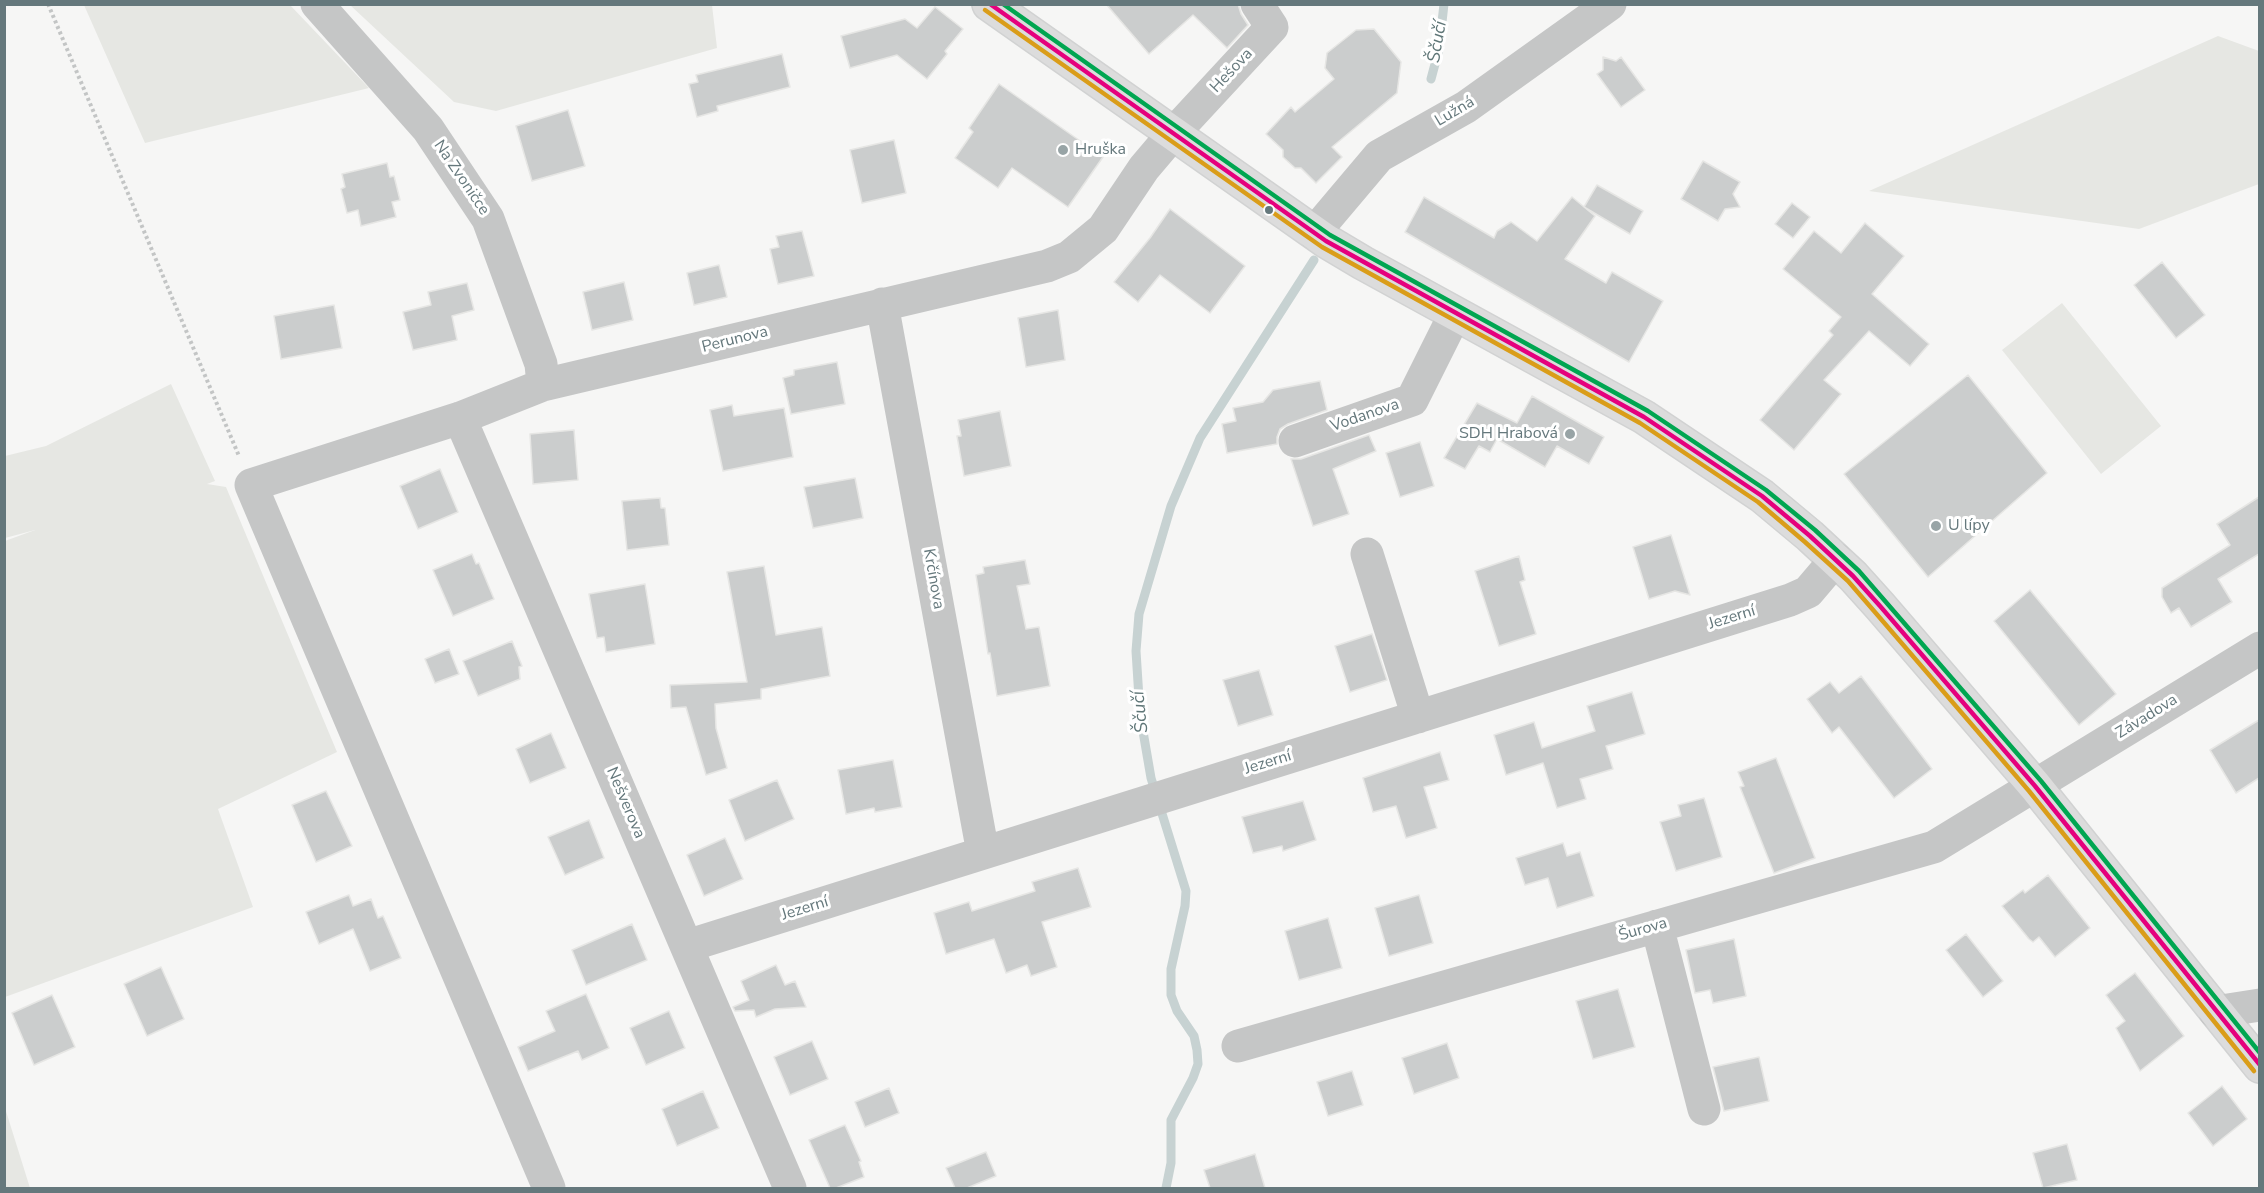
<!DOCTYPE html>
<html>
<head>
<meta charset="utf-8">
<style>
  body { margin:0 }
  #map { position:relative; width:2264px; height:1193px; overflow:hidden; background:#f6f6f5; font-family:"Nunito Sans",sans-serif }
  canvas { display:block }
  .frame { position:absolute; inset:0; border:6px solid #65787c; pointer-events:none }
</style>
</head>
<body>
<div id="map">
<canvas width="2264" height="1193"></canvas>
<div class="frame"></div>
</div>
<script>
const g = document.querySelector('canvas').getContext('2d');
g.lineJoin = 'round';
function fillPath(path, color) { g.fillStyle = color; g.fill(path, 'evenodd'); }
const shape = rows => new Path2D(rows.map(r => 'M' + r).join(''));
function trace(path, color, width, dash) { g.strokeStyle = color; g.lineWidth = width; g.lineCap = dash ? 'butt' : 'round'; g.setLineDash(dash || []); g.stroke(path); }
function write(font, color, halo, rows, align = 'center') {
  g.font = font + ' "Nunito Sans",sans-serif'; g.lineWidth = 6; g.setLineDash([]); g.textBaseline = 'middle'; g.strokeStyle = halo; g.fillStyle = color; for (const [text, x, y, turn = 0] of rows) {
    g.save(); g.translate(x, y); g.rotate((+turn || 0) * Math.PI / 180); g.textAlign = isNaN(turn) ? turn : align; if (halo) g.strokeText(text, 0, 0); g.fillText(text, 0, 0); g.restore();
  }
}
const green = shape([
  [84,5,290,5,369,88,145,143],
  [350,5,712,5,717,48,496,111,454,102],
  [2218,36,2259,51,2259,184,2139,229,1869,191],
  [2062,303,2161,426,2101,474,2002,350],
  [171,384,215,481,207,484,226,487,337,752,218,809,253,907,5,997,5,541,35,530,5,538,5,456,46,446],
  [4,1108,5,1108,30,1188,5,1188]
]);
const stream = shape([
  [1431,79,1439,49,1444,4],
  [1166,1188,1171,1163,1171,1120,1193,1078,1198,1064,1197,1050,1194,1036,1177,1011,1171,995,1171,969,1185,906,1186,891,1151,778,1140,714,1136,651,1139,614,1171,506,1200,438,1314,260]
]);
const building = shape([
  [1106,4,1238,4,1241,14,1248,25,1227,48,1193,15,1149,54,1106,4],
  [935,7,963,29,945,51,947,54,927,79,897,55,850,68,841,36,905,19,917,28,935,7],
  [1374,29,1401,62,1397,93,1332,147,1342,157,1316,183,1301,168,1295,168,1283,157,1283,150,1266,134,1291,107,1295,112,1334,79,1325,68,1327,53,1356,30,1374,29],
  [782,54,790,87,717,106,718,111,697,117,689,84,698,82,696,75,782,54],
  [1603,57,1616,61,1621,57,1645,90,1621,107,1597,74,1603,70,1603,57],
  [999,84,1103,157,1068,207,1012,168,998,188,955,158,973,132,969,128,999,84],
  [568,110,585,166,532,181,516,126,568,110],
  [894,140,906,193,862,203,850,150,894,140],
  [1703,161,1740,182,1733,194,1740,207,1725,209,1718,221,1681,199,1703,161],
  [387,163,390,177,394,176,400,200,392,202,396,217,361,226,358,210,347,213,341,189,345,187,342,174,387,163],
  [1597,185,1643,211,1630,234,1584,207,1597,185],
  [1424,197,1494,238,1497,231,1511,222,1537,241,1572,197,1595,216,1565,259,1606,283,1612,272,1663,301,1629,362,1405,232,1424,197],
  [1792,203,1810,217,1793,238,1775,224,1792,203],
  [1170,209,1245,266,1210,313,1160,275,1138,302,1114,282,1150,238,1170,209],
  [1865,223,1904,256,1872,294,1929,344,1910,366,1869,331,1824,380,1841,394,1794,450,1760,420,1833,335,1829,331,1841,317,1783,269,1814,231,1841,253,1865,223],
  [802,231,814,276,778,284,770,249,779,247,776,236,802,231],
  [2162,262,2205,315,2176,338,2134,285,2162,262],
  [719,265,727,297,694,305,687,273,719,265],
  [624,282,633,320,592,330,583,292,624,282],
  [467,283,474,310,452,316,457,340,413,350,403,312,431,305,428,292,467,283],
  [334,305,342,348,281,359,274,316,334,305],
  [1058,310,1065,360,1026,367,1018,318,1058,310],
  [837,362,845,404,791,414,783,378,794,375,794,370,837,362],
  [1968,375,2047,473,1928,577,1844,474,1968,375],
  [1320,381,1327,410,1288,424,1280,429,1277,437,1277,444,1227,453,1222,424,1236,421,1233,408,1263,402,1273,390,1320,381],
  [1532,396,1604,437,1589,464,1557,446,1545,467,1497,439,1490,452,1479,446,1465,469,1444,458,1477,403,1517,423,1532,396],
  [732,405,734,416,784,408,793,457,723,471,710,410,732,405],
  [1000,411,1011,466,964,476,957,436,961,436,958,420,1000,411],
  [574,430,578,480,533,484,530,434,574,430],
  [1369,435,1376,451,1333,469,1349,514,1313,526,1291,459,1301,459,1369,435],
  [1420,442,1434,486,1400,497,1386,453,1420,442],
  [440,469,458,512,418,529,400,486,440,469],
  [855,478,863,518,813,528,804,487,855,478],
  [2259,497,2259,554,2218,579,2232,602,2191,627,2179,608,2171,613,2162,597,2162,588,2230,545,2217,524,2259,497],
  [660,498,661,508,665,508,669,545,627,550,622,501,660,498],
  [1671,535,1690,595,1675,591,1649,599,1633,547,1671,535],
  [472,554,476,564,479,563,494,599,453,616,433,570,472,554],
  [1519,556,1525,580,1520,582,1536,634,1499,646,1475,571,1519,556],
  [1025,560,1030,584,1017,586,1026,629,1039,627,1050,686,997,696,990,653,988,654,976,575,984,573,983,567,1025,560],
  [764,566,776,635,822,627,830,676,761,689,761,699,715,704,716,728,727,768,706,775,686,707,671,708,670,685,747,682,727,572,764,566],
  [645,584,655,644,606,652,604,637,597,638,589,594,645,584],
  [2030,590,2116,694,2079,725,1994,621,2030,590],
  [1372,634,1387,680,1350,692,1335,646,1372,634],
  [512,641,522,666,519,667,520,679,478,696,463,661,512,641],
  [449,649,459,674,435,683,425,659,449,649],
  [1259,670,1273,715,1238,726,1223,680,1259,670],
  [1861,676,1932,769,1894,798,1839,727,1832,733,1807,699,1830,682,1839,693,1861,676],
  [1632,692,1645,734,1606,746,1613,769,1580,779,1586,799,1557,808,1543,763,1506,775,1494,735,1534,722,1542,748,1595,731,1587,706,1632,692],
  [2259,720,2259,778,2236,793,2210,750,2259,720],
  [551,733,566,768,530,783,516,749,551,733],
  [1440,752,1449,780,1424,787,1437,828,1406,838,1396,806,1373,812,1363,778,1440,752],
  [1776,758,1815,858,1774,873,1740,787,1744,786,1738,772,1776,758],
  [893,760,902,807,875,812,874,808,846,814,838,770,893,760],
  [777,780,794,819,745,841,729,800,777,780],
  [326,791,352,846,316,862,292,805,326,791],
  [1704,798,1722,857,1676,871,1660,822,1681,816,1678,805,1704,798],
  [1303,801,1316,840,1283,851,1282,846,1253,853,1242,817,1303,801],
  [589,820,604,858,565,875,548,837,589,820],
  [725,838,743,879,704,896,687,855,725,838],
  [1563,843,1567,856,1580,852,1594,896,1557,908,1548,878,1525,885,1516,858,1563,843],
  [1078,868,1091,907,1042,922,1057,967,1031,976,1027,965,1006,973,994,939,946,954,934,913,969,902,972,911,1035,891,1032,882,1078,868],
  [2048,875,2090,928,2055,957,2039,937,2033,942,2029,939,2002,906,2023,890,2025,893,2048,875],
  [349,895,353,906,371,899,378,918,383,916,401,958,370,971,353,929,319,944,306,912,349,895],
  [1419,895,1433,943,1389,956,1375,908,1419,895],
  [1328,918,1342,968,1299,980,1285,931,1328,918],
  [632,924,647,960,586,985,572,950,632,924],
  [1966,934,2003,981,1983,997,1946,950,1966,934],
  [1734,939,1746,996,1713,1003,1710,990,1695,993,1686,950,1734,939],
  [776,965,785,985,795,981,806,1007,775,1009,756,1017,754,1010,735,1011,733,1007,749,1000,741,981,776,965],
  [161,967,184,1019,147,1036,124,984,161,967],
  [2135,973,2184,1036,2140,1071,2116,1028,2125,1021,2106,995,2135,973],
  [1618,989,1635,1047,1593,1059,1576,1001,1618,989],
  [586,994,609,1048,582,1060,578,1051,528,1071,518,1047,555,1031,546,1011,586,994],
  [52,995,75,1047,34,1065,12,1013,52,995],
  [669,1011,685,1048,646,1065,630,1028,669,1011],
  [812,1041,828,1079,790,1095,774,1057,812,1041],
  [1447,1043,1459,1078,1414,1094,1402,1058,1447,1043],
  [1759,1057,1769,1101,1724,1111,1713,1067,1759,1057],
  [1352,1071,1363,1105,1328,1116,1317,1082,1352,1071],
  [2222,1086,2247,1119,2213,1146,2188,1113,2222,1086],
  [889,1088,899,1113,865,1127,855,1102,889,1088],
  [703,1091,719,1128,677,1146,662,1109,703,1091],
  [845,1125,861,1161,859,1162,864,1177,836,1188,830,1188,809,1140,845,1125],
  [2067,1144,2077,1180,2043,1188,2033,1153,2067,1144],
  [986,1152,996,1176,967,1188,955,1188,946,1168,986,1152],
  [1255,1154,1265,1188,1210,1188,1204,1170,1255,1154]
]);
const path = shape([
  [48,4,239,456]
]);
const minor = shape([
  [317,4,428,129,488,219,541,364,543,385],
  [1314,233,1379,156,1466,107,1610,4],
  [882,304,983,853],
  [460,418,790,1188],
  [1295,441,1412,400,1455,314],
  [1367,554,1418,717],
  [1657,926,1704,1109],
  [687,946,1790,600,1808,592,1836,559],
  [2215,1012,2260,1005],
  [1238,1046,1934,847,2260,648],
  [549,1188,251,485,460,418,543,385,1047,266,1069,257,1103,229,1144,168,1172,135,1272,27,1257,4]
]);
const major = shape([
  [989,4,1326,241,1363,263,1644,417,1762,496,1810,536,1853,576,1880,606,2035,786,2260,1066]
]);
const bus1 = shape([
  [990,4,1326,241,1644,417,1762,496,1810,536,1853,576,1880,606,2035,786,2260,1065]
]);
const bus2 = shape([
  [985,10,1322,247,1640,423,1758,502,1805,542,1848,581,1874,611,2029,791,2254,1071]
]);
const bus3 = shape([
  [1003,4,1330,235,1648,411,1766,490,1815,530,1859,571,2041,781,2260,1053]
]);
const markers = [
  [1063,150,6,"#98a4a6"],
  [1269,210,5,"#65787c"],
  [1570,434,6,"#98a4a6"],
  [1936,526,6,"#98a4a6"]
];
const streetNames = [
  ["Hešova",1232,71,-47],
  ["Lužná",1455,112,-31],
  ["Na Zvoničce",461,178,56],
  ["Perunova",735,340,-14],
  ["Vodanova",1365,416,-19],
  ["Krčínova",933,579,80],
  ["Jezerní",1732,618,-17],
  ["Závadova",2147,717,-32],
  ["Jezerní",1268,763,-17],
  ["Nešverova",625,803,67],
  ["Jezerní",805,909,-17],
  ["Šurova",1643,930,-16]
];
const poiNames = [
  ["Hruška",1075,150],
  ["SDH Hrabová",1558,434,"right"],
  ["U lípy",1948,526]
];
const waterNames = [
  ["Ščučí",1438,42,-80],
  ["Ščučí",1141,712,-96]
];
fillPath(green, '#e6e7e3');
trace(stream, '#c7d2d2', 9);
fillPath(building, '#cbcdcd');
trace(building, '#e6e6e4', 1.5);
trace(major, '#d1d2d2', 36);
trace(path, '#c3c5c5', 4, [3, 3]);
trace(minor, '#c5c6c6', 33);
trace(major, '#dcdcdc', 33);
trace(bus1, '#e5007d', 4.5);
trace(bus2, '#da9d19', 4.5);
trace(bus3, '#00a651', 4.5);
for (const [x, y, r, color] of markers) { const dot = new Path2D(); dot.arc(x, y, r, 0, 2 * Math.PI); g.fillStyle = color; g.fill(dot); trace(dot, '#fff', 2); }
write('16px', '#65787c', '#fff', streetNames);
write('16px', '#65787c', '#fff', poiNames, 'left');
write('italic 18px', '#5f7677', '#fff', waterNames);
</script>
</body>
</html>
